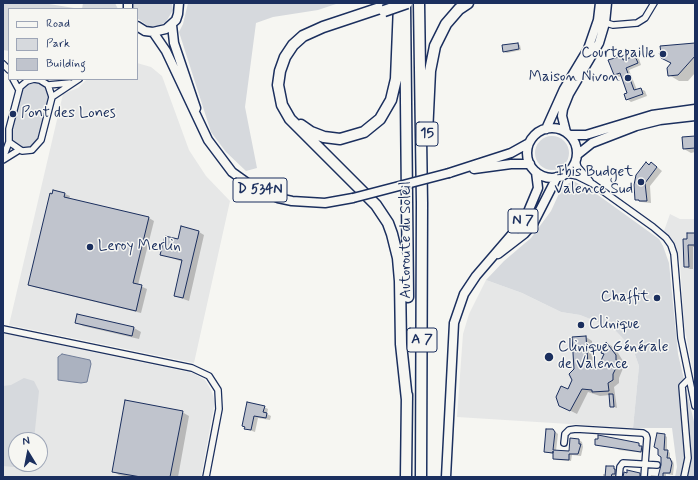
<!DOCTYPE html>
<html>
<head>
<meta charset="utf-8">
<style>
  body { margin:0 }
  #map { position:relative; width:698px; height:480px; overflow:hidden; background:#f6f6f2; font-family:Mynerve,sans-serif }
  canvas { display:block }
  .frame { position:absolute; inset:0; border:4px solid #1b2f5e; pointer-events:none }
  .legend { position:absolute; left:8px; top:8px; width:130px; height:72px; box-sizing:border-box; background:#f6f6f2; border:1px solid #9ea6b7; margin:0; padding:5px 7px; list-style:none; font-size:12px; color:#1b2f5e }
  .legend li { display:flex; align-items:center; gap:8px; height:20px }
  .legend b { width:20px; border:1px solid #9ea6b7 }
  .north { position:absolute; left:8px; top:432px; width:40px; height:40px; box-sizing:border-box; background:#f6f6f2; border:1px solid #9ea6b7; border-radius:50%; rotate:350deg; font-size:11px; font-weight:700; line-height:16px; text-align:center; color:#1b2f5e }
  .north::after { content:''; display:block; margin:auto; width:14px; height:18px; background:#1b2f5e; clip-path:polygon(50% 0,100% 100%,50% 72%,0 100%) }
</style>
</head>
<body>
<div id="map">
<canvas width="698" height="480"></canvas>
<div class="frame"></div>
<ul class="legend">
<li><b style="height:5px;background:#f6f6f2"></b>Road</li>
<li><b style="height:11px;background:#d6d9dd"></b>Park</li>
<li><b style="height:11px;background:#c0c4cd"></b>Building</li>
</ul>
<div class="north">N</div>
</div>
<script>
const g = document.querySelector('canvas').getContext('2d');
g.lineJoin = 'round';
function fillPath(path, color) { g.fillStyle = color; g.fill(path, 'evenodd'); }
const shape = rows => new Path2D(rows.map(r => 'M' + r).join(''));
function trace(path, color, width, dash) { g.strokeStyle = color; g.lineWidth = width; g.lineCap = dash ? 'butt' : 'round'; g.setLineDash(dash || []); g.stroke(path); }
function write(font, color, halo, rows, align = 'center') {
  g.font = font + ' Mynerve,sans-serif'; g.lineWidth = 3; g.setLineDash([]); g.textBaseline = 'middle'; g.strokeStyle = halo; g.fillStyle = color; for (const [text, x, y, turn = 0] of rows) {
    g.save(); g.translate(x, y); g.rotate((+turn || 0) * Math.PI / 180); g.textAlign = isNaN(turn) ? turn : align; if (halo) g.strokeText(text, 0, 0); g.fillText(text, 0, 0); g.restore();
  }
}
const built = shape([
  [137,63,151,67,162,76,189,150,206,176,230,201,194,363,9,325,63,94,78,88,87,79,137,79],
  [670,214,680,219,695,219,695,383,684,324,680,262,671,239,664,231],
  [486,280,522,293,561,312,580,315,613,328,633,349,639,366,633,428,457,417,463,334,469,314],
  [3,333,193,373,205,380,211,390,215,401,201,477,3,477],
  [16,440,40,440,40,464,16,464]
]);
const green = shape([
  [3,3,43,3,80,9,9,9,9,51,3,50],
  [83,3,115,3,118,9,82,9],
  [134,3,172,3,173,10,166,22,158,26,148,26,137,18,137,9,134,9],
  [188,3,339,3,318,10,273,17,256,23,245,107,257,168,246,171,226,152,211,132,179,32,183,24],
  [30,83,39,83,44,86,49,96,38,141,32,147,25,148,14,144,11,131,22,91],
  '535 153a17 17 0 1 1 34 0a17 17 0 1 1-34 0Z',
  [573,181,591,190,659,239,663,246,669,263,678,354,695,426,695,477,675,477,677,467,672,428,633,428,639,366,633,349,613,328,580,315,561,312,522,293,486,280,504,261,531,238,551,211,562,187],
  [24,378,34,381,39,391,34,440,16,440,16,464,30,464,24,468,3,466,3,386,11,385]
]);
const water = shape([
  [62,354,90,360,91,364,87,382,81,383,58,380,58,357,62,354]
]);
const shadow = shape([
  [518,44,520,45,521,50,507,53,504,52],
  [695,44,695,73,688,81,679,81,669,75,672,64,662,58],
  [622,57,626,60,635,57,639,59,641,65,629,70,637,90,641,89,645,91,647,96,631,102,627,99,628,94,622,76,619,77,615,74],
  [695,137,695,152,691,153,684,149],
  [647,163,656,166,662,171,650,186,651,203,641,202,636,199],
  [53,191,65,194,70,196,69,199,149,218,154,221,138,285,147,289,141,313,34,287,29,284],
  [199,232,204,235,189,301,175,296,183,262,161,254,179,240],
  [695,234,695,247,693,247,693,269,690,269,685,267,688,240],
  [76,322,134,328,141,332,139,339,83,326],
  [586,337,592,341,594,367,598,368,605,354,606,343,615,348,623,361,622,365,624,366,619,378,619,383,614,387,617,408,611,406,610,395,600,396,588,392,577,414,567,409,568,390,573,380],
  [248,403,264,407,268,409,267,414,271,416,270,420,258,418,255,432,246,429],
  [182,412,189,416,178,477,130,477,119,475,113,471],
  [553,430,558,434,556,451,570,452,579,440,582,442,583,447,581,456,572,455,571,461,557,460,554,458,554,454,545,452],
  [664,435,667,437,667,450,670,453,670,459,673,461,674,465,673,475,666,474,666,477,650,477,651,475,659,476,659,474,661,474],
  [596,444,639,444,644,449,644,453,619,450,614,447],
  [613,467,618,471,618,475,615,475,614,477,603,477,603,474,606,474]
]);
const building = shape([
  [518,43,519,49,503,52,502,45,518,43],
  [695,43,695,56,678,75,668,76,667,68,671,63,661,58,659,53,661,53,660,46,695,43],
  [622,56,623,60,635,56,638,63,626,68,634,90,641,88,643,94,626,100,624,94,627,93,620,73,614,75,608,60,622,56],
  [695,136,695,148,683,149,682,137,695,136],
  [646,162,649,165,651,162,657,167,645,183,647,201,639,201,639,200,635,200,634,185,636,175,646,162],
  [53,190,65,193,64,197,149,217,133,283,142,285,136,311,28,285,50,193,52,194,53,190],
  [181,226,199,231,183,298,174,296,182,260,160,255,165,236,178,239,181,226],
  [687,233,695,233,695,245,688,245,689,267,684,267,683,239,687,239,687,233],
  [77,314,134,327,132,336,75,323,77,314],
  [586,336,588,365,598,367,604,354,601,353,606,342,616,355,616,360,619,362,613,374,613,380,608,383,609,391,592,392,592,390,582,389,570,411,559,406,556,397,561,386,568,389,572,380,569,374,574,369,572,337,586,336],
  [609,394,613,394,614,407,610,407,609,394],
  [125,400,183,411,170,477,141,477,112,472,125,400],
  [247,402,265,406,263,412,267,413,266,418,254,416,251,430,244,429,245,427,242,426,247,402],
  [546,429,553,429,555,432,553,450,569,451,570,438,579,439,579,444,581,444,578,454,569,454,569,460,553,459,553,451,553,453,544,452,546,429],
  [657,433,665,434,664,450,668,450,667,458,670,458,672,463,670,473,663,473,663,477,658,477,661,465,661,457,658,455,658,449,654,447,657,433],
  [598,435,639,443,639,446,642,446,641,452,595,445,595,439,598,439,598,435],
  [606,466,614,466,614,469,615,469,615,474,612,474,611,477,605,477,606,466],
  [627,470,640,473,640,477,623,477,624,472,627,473,627,470]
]);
const street = shape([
  [603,22,613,25,637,23,645,18,654,3],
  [3,64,9,70],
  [13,79,19,90],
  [34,79,40,80,48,85,52,97,41,140,32,150,22,151,9,142,9,129,20,87,27,81,34,79],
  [48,85,70,83],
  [52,97,79,79],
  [3,158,9,142],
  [3,160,19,150],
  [576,161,578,167,590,181],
  [566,174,577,176,593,184,653,227,666,238,671,245,674,254,681,338,695,406],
  [3,329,192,368,209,376,218,390,219,409,206,477],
  [564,443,565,434,569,430,576,429,643,433,646,435,647,438,644,477],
  [619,477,620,467,623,463,657,465],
  [684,477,688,458,682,386,688,380]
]);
const primary = shape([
  [128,9,128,3],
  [172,25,174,43,196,108],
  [137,26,145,31,153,32,166,29,176,20,178,14,179,3],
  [153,32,166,51,208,140,232,172,253,187,278,198,292,201,325,203,353,198],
  '527 153a25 25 0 1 1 50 0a25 25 0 1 1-50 0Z',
  [546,129,564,89,588,49,598,20,600,3],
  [566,132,562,116,563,109,569,94,599,43,605,23,607,3],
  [570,135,586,135,652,115,695,109],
  [577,155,592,143,636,126,660,120,695,116],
  [474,169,511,164,530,164],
  [449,173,511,153,529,143],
  [498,254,524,234,533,224,557,177],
  [446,477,454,323,464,294,476,276,525,219,538,188,536,172]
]);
const highway = shape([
  [405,3,408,297],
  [419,3,422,203,421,477],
  [392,4,323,27,303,36,293,45,285,57,280,71,278,85,282,105,290,119,376,205,388,223,392,234,398,258,400,281,401,344,407,400],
  [301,125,311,132,324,137,340,139,364,132,380,119,391,100,396,79,399,5],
  [427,134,430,71,435,46,446,24,459,9,468,3],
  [406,477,407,395]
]);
const primaryBridge = shape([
  [353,198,449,173]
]);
const highwayBridge = shape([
  [384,11,407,3]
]);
const markers = [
  [663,54,4,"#1b2f5e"],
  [628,78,4,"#1b2f5e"],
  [13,114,4,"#1b2f5e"],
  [641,182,4,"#1b2f5e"],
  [90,247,4,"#1b2f5e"],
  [657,298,4,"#1b2f5e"],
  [581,325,4,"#1b2f5e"],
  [549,357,5,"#1b2f5e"]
];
const shields = [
  [427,134,22],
  [260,190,54],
  [523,221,30],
  [422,340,30]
];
const shieldNames = [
  ["15",427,134],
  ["D 534N",260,190],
  ["N 7",523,221],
  ["A 7",422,340]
];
const poiNames = [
  ["Courtepaille",655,54],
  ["Maison Nivon",620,78],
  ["Pont des Lones",21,114,"left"],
  ["Ibis Budget",633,173],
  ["Valence Sud",633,190],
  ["Leroy Merlin",98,247,"left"],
  ["Chaffit",649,298],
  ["Clinique",589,325,"left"],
  ["Clinique Générale",558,348,"left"],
  ["de Valence",558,365,"left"]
];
const streetNames = [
  ["Autoroute du Soleil",407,240,-90]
];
fillPath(built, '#e6e7e7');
fillPath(green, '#d6d9dd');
fillPath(water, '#abb2c0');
trace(water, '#717e99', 1);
fillPath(shadow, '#0003');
fillPath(building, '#c0c4cd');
trace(building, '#1b2f5e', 1);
trace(street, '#1b2f5e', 8);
trace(primary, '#1b2f5e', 11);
trace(highway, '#1b2f5e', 13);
trace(street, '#f6f6f2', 5.5);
trace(primary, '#f6f6f2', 8);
trace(highway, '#f6f6f2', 10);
trace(primaryBridge, '#1b2f5e', 11, []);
trace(highwayBridge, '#1b2f5e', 13, []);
trace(primaryBridge, '#f6f6f2', 8);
trace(highwayBridge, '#f6f6f2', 10);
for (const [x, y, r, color] of markers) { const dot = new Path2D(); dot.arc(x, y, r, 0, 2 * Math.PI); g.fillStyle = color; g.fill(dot); trace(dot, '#f6f6f2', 1.5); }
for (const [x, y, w] of shields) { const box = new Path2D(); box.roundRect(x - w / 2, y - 12, w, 24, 3); g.fillStyle = '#f6f6f2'; g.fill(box); trace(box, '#1b2f5e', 1); }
write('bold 14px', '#1b2f5e', null, shieldNames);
write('15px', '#1b2f5e', '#f6f6f2', poiNames, 'right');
write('15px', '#1b2f5e', '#f6f6f2', streetNames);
</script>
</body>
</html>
